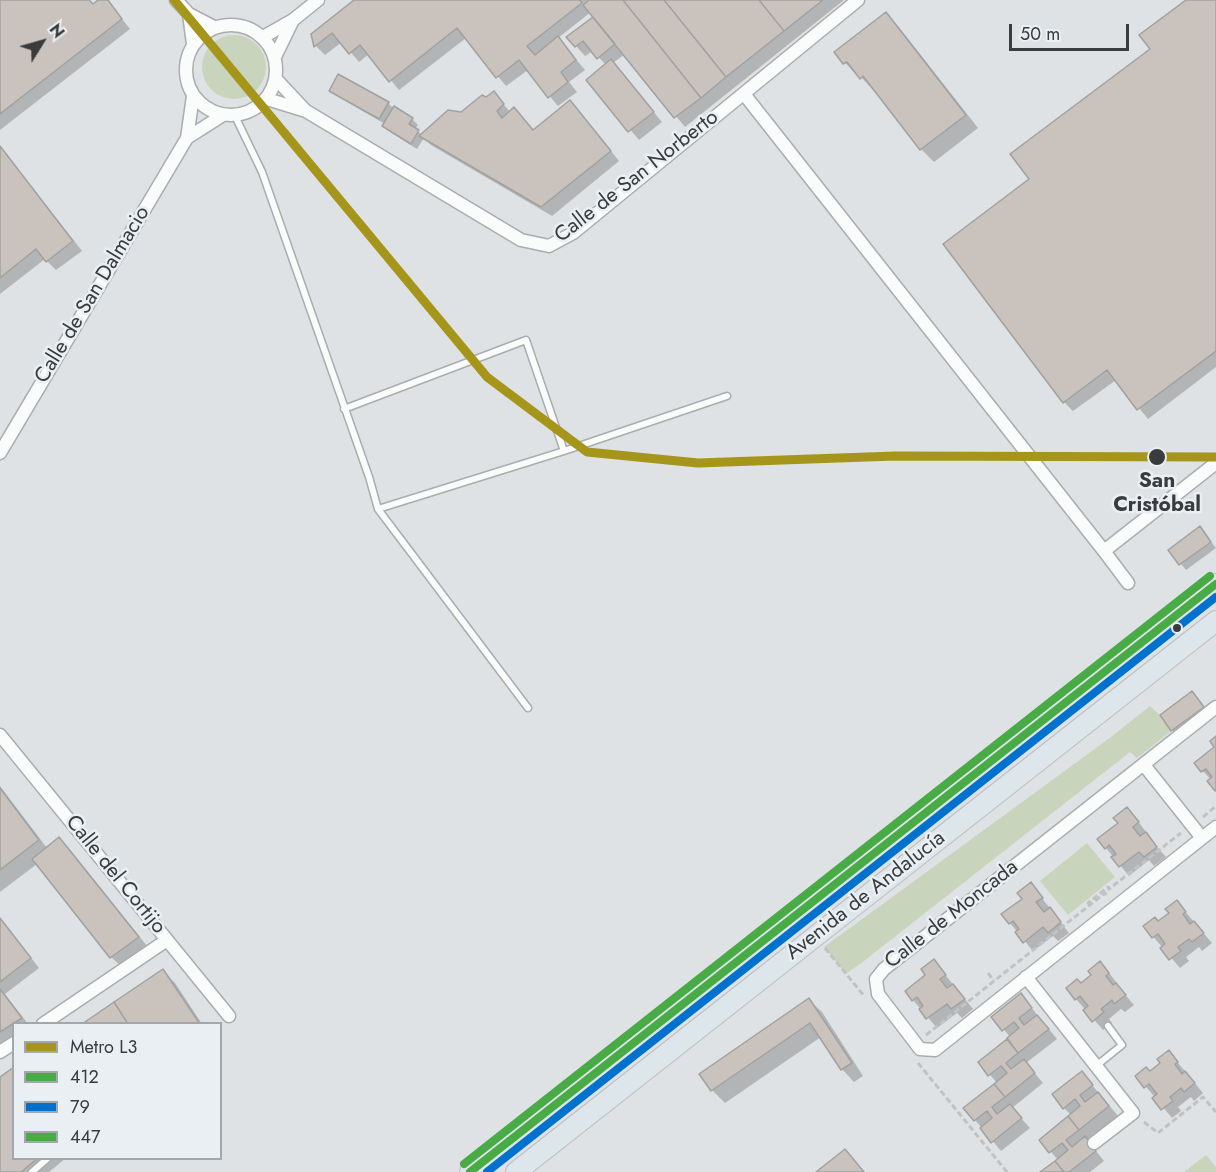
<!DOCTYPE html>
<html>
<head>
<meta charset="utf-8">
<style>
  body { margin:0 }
  #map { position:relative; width:1216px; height:1172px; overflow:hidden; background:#dfe2e4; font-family:Jost,sans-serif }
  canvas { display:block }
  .legend { position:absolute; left:12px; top:1022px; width:210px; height:138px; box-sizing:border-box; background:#eaeff4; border:2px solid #a3a7ab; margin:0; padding:8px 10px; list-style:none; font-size:18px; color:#393b3d }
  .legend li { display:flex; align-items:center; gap:12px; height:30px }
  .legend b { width:30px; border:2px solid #a3a7ab }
  .north { position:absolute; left:12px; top:12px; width:60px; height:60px; -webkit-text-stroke:4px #eaeff4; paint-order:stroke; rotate:53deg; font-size:16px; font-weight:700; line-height:24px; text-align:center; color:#393b3d }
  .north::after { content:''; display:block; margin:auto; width:21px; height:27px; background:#393b3d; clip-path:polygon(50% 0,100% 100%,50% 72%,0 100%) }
  .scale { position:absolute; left:1009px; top:24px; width:120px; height:27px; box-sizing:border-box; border:3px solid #393b3d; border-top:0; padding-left:8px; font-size:18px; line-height:21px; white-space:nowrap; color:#393b3d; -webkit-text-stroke:4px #eaeff4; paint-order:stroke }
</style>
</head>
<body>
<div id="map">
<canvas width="1216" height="1172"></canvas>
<ul class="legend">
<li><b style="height:8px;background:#a6951b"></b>Metro L3</li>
<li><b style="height:8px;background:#48ab46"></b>412</li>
<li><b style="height:8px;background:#0072ce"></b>79</li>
<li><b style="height:8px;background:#48ab46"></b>447</li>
</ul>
<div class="north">N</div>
<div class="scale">50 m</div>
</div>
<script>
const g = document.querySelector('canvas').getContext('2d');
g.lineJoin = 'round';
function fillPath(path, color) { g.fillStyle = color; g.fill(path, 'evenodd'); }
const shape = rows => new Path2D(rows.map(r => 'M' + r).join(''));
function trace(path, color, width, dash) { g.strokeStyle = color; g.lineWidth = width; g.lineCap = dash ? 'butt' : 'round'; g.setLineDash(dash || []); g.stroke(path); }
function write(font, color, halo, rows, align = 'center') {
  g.font = font + ' Jost,sans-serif'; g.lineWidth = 5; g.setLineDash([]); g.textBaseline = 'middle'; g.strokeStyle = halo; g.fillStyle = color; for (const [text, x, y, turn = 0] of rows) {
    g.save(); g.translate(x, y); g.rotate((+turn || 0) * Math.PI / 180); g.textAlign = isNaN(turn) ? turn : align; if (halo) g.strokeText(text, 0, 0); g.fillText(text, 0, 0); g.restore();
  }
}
const green = shape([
  '202 67a32 32 0 1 1 64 0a32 32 0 1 1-64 0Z',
  [1150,706,1160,715,1171,731,1137,758,1130,752,864,961,846,974,824,947,1111,737],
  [1087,843,1115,877,1068,915,1040,881],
  [1206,1155,1216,1167,1216,1172,1184,1172]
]);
const shadow = shape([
  [0,0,90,0,94,5,101,0,107,0,130,29,0,130],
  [356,0,844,0,685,127,625,54,613,63,662,122,639,140,588,80,606,65,593,51,585,56,576,46,595,17,591,12,558,38,585,70,569,82,577,92,558,106,528,70,506,86,466,38,399,90,369,54,359,62,342,42,325,55,316,46,313,34],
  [1189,0,1216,0,1216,367,1148,419,1116,380,1073,411,1064,402,1031,180,1152,49],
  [886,14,898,26,978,128,934,162,921,149,875,89,873,90,859,75,857,76,836,52],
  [331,90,388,103,394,109,412,119,418,125,415,129,422,135,494,93,510,112,534,131,579,111,619,161,552,216,431,145,424,138,417,149,390,132,384,126,385,124,337,96],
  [0,147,82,251,56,270,45,259,0,294],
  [1200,528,1216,548,1186,570,1170,550],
  [1198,699,1208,713,1178,736,1172,730],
  [1216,748,1216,790,1211,780,1196,763],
  [0,786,47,848,59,839,72,852,151,951,124,969,111,957,37,864,0,892],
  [1136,819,1147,833,1145,834,1166,857,1154,866,1149,860,1129,876,1106,848],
  [1031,884,1069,933,1058,941,1053,936,1033,951,1010,923],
  [1177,902,1212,943,1202,951,1199,947,1186,957,1189,961,1180,968,1145,927,1158,923,1171,913],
  [0,918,39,968,5,994,28,1024,14,1024,14,1044,0,1053],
  [934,961,973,1009,962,1018,957,1013,937,1028,913,1000],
  [163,971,175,983,202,1024,85,1024],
  [1109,973,1117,983,1116,984,1134,1005,1125,1012,1121,1009,1109,1019,1112,1023,1103,1030,1076,999,1081,985],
  [1021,995,1057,1039,1026,1063,1043,1083,1012,1108,1030,1128,1001,1151,965,1108,997,1083,980,1063,1011,1038,993,1017],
  [809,1000,822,1012,863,1076,854,1082,842,1069,821,1037,725,1103,712,1090],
  [1169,1052,1203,1093,1194,1101,1191,1097,1178,1107,1181,1111,1172,1118,1137,1076,1150,1073,1163,1063],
  [1082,1073,1118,1116,1087,1140,1104,1161,1090,1172,1043,1172,1058,1160,1041,1140,1071,1115,1064,1108],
  [0,1079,14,1158,66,1158,49,1172,0,1172]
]);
const building = shape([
  [0,0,89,0,93,4,98,0,108,0,122,19,0,114,0,0],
  [354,0,580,0,582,3,527,46,535,55,558,36,576,60,561,72,568,82,548,98,519,60,496,78,457,28,389,82,360,45,349,54,332,33,314,47,311,34,354,0],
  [589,0,623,0,701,98,674,118,583,5,589,0],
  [623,0,664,0,726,77,701,98,623,0],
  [664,0,759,0,784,31,726,77,664,0],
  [759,0,823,0,784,31,759,0],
  [1186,0,1216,0,1216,351,1137,410,1107,370,1063,403,943,244,1029,179,1010,154,1150,49,1139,35,1186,0],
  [886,12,966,115,920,150,863,76,860,79,847,62,843,64,834,52,886,12],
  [593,17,615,44,597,59,583,41,575,47,566,37,593,17],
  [611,59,654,112,628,132,586,80,611,59],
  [338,74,389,102,379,119,329,91,338,74],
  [494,91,504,104,497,111,502,118,514,107,533,130,570,100,611,151,541,207,419,136,448,110,461,112,482,95,486,97,494,91],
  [394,106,413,118,409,124,419,130,411,144,382,126,394,106],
  [0,146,73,241,46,262,36,249,0,278,0,146],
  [1200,526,1211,542,1179,565,1168,550,1200,526],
  [1192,691,1204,707,1171,731,1160,715,1192,691],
  [1216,736,1216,790,1215,791,1207,781,1212,777,1206,769,1201,772,1194,763,1214,747,1210,741,1216,736],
  [0,788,39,840,0,870,0,788],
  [1127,807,1139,822,1133,827,1140,836,1146,832,1157,847,1144,857,1139,852,1119,867,1111,857,1116,854,1109,845,1105,849,1097,839,1118,823,1113,818,1127,807],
  [59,837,139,937,110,958,32,859,59,837],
  [1031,882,1043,898,1036,902,1044,912,1050,907,1061,922,1048,933,1043,927,1023,943,1015,932,1019,929,1013,921,1009,924,1001,914,1022,899,1017,893,1031,882],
  [1177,900,1186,912,1183,914,1190,924,1194,921,1204,933,1192,942,1189,939,1178,947,1181,951,1169,960,1160,948,1165,944,1158,934,1152,938,1143,926,1155,917,1158,921,1169,913,1165,909,1177,900],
  [0,918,31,958,0,982,0,918],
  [934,959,946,975,940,979,947,988,953,984,965,999,951,1009,947,1004,926,1019,919,1009,923,1006,917,997,912,1001,905,991,925,975,921,969,934,959],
  [1100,961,1109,973,1106,976,1113,985,1116,983,1126,995,1114,1004,1112,1000,1101,1009,1104,1012,1092,1022,1083,1010,1088,1006,1080,996,1075,1000,1066,988,1077,979,1081,983,1091,975,1088,971,1100,961],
  [163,969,200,1024,128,1024,114,1002,163,969],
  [0,989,22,1018,0,1032,0,989],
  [1021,993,1032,1008,1019,1018,1024,1025,1037,1015,1049,1029,1018,1053,1007,1038,1019,1028,1014,1022,1002,1031,991,1017,1021,993],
  [809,998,852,1063,841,1070,810,1023,711,1091,699,1074,809,998],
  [114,1002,128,1024,82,1024,114,1002],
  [1007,1039,1018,1053,1006,1063,1011,1069,1024,1059,1035,1073,1005,1097,994,1084,1007,1073,1001,1066,988,1076,978,1062,1007,1039],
  [1169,1050,1178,1062,1175,1064,1182,1074,1185,1071,1195,1083,1184,1092,1181,1088,1170,1097,1173,1101,1161,1110,1152,1098,1157,1094,1149,1084,1144,1088,1135,1076,1146,1067,1150,1071,1160,1063,1157,1059,1169,1050],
  [14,1067,14,1158,38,1158,21,1172,0,1172,0,1077,14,1067],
  [1082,1071,1093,1085,1080,1095,1085,1102,1098,1092,1109,1106,1079,1130,1068,1116,1080,1106,1075,1099,1063,1109,1052,1094,1082,1071],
  [994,1084,1005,1097,992,1107,997,1114,1010,1104,1022,1118,991,1143,980,1128,992,1118,987,1111,974,1121,963,1108,994,1084],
  [1068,1116,1079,1130,1066,1140,1072,1147,1085,1136,1096,1151,1069,1172,1064,1172,1055,1161,1068,1150,1062,1143,1049,1153,1039,1140,1068,1116],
  [845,1149,864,1172,816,1172,845,1149],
  [1055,1161,1064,1172,1040,1172,1055,1161]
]);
const path = shape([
  [1203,817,1216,806],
  [1090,905,1088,903,1108,887,1109,889,1181,833],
  [825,948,865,997],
  [988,973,994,981],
  [926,1035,1105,893,1107,896,1106,897],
  [918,1063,1007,1172],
  [1144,1122,1158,1133,1203,1097,1216,1112]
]);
const service = shape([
  [235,116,262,172,369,477,378,509,528,708],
  [344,409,526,340,564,451],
  [378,509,564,451,727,396],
  [1096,1066,1122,1045,1108,1026],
  [32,1172,48,1158]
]);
const minor = shape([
  [176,0,189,14,214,27],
  [189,14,193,44],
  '186 70a45 45 0 1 1 90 0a45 45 0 1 1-90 0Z',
  [263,37,293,20,318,0],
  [275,57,293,20],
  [276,79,305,110],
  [744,94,1104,551,1216,463],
  [267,99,306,111,521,240,549,246,573,233,858,0],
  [187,138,223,115],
  [0,453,187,138,193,96],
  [1104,551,1128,583],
  [1216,707,884,969,876,979,878,994,920,1049,935,1050,1216,827],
  [0,735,229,1016],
  [1144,765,1202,838],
  [1026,977,1133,1113,1094,1143],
  [43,1024,167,940],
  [0,1052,14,1043]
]);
const primary = shape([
  [470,1172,1216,584],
  [516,1172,1216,621]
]);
const bus1 = shape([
  [470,1172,1216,584]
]);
const bus2 = shape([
  [487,1172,1216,597]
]);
const bus3 = shape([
  [464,1164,1210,576]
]);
const metro1 = shape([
  [174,0,487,377,587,452,698,463,895,456,1216,457]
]);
const markers = [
  [1157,457,9,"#393b3d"],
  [1177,628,5,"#393b3d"]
];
const streetNames = [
  ["Calle de San Norberto",637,177,-38],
  ["Calle de San Dalmacio",93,295,-59],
  ["Calle del Cortijo",115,875,51],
  ["Avenida de Andalucía",866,896,-38],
  ["Calle de Moncada",952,915,-38]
];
const stopNames = [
  ["San",1157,482],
  ["Cristóbal",1157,506]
];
fillPath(green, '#c8d5bc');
fillPath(shadow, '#0003');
fillPath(building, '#cac2bc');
trace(building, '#a0a1a1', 1.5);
trace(service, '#aaacae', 9);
trace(minor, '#aaacae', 15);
trace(primary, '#bdbfc0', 22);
trace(path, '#c1c2c3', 3, [6, 3]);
trace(service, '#fafbfb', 6);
trace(minor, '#fafbfb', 12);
trace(primary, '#dde6ea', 20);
trace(bus1, '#48ab46', 8);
trace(bus2, '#0072ce', 8);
trace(bus3, '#48ab46', 8);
trace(metro1, '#a6951b', 9);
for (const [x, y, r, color] of markers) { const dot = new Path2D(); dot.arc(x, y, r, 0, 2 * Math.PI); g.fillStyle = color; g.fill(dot); trace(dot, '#eaeff4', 2); }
write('21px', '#393b3d', '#eaeff4', streetNames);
write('bold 21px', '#393b3d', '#eaeff4', stopNames);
</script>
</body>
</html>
